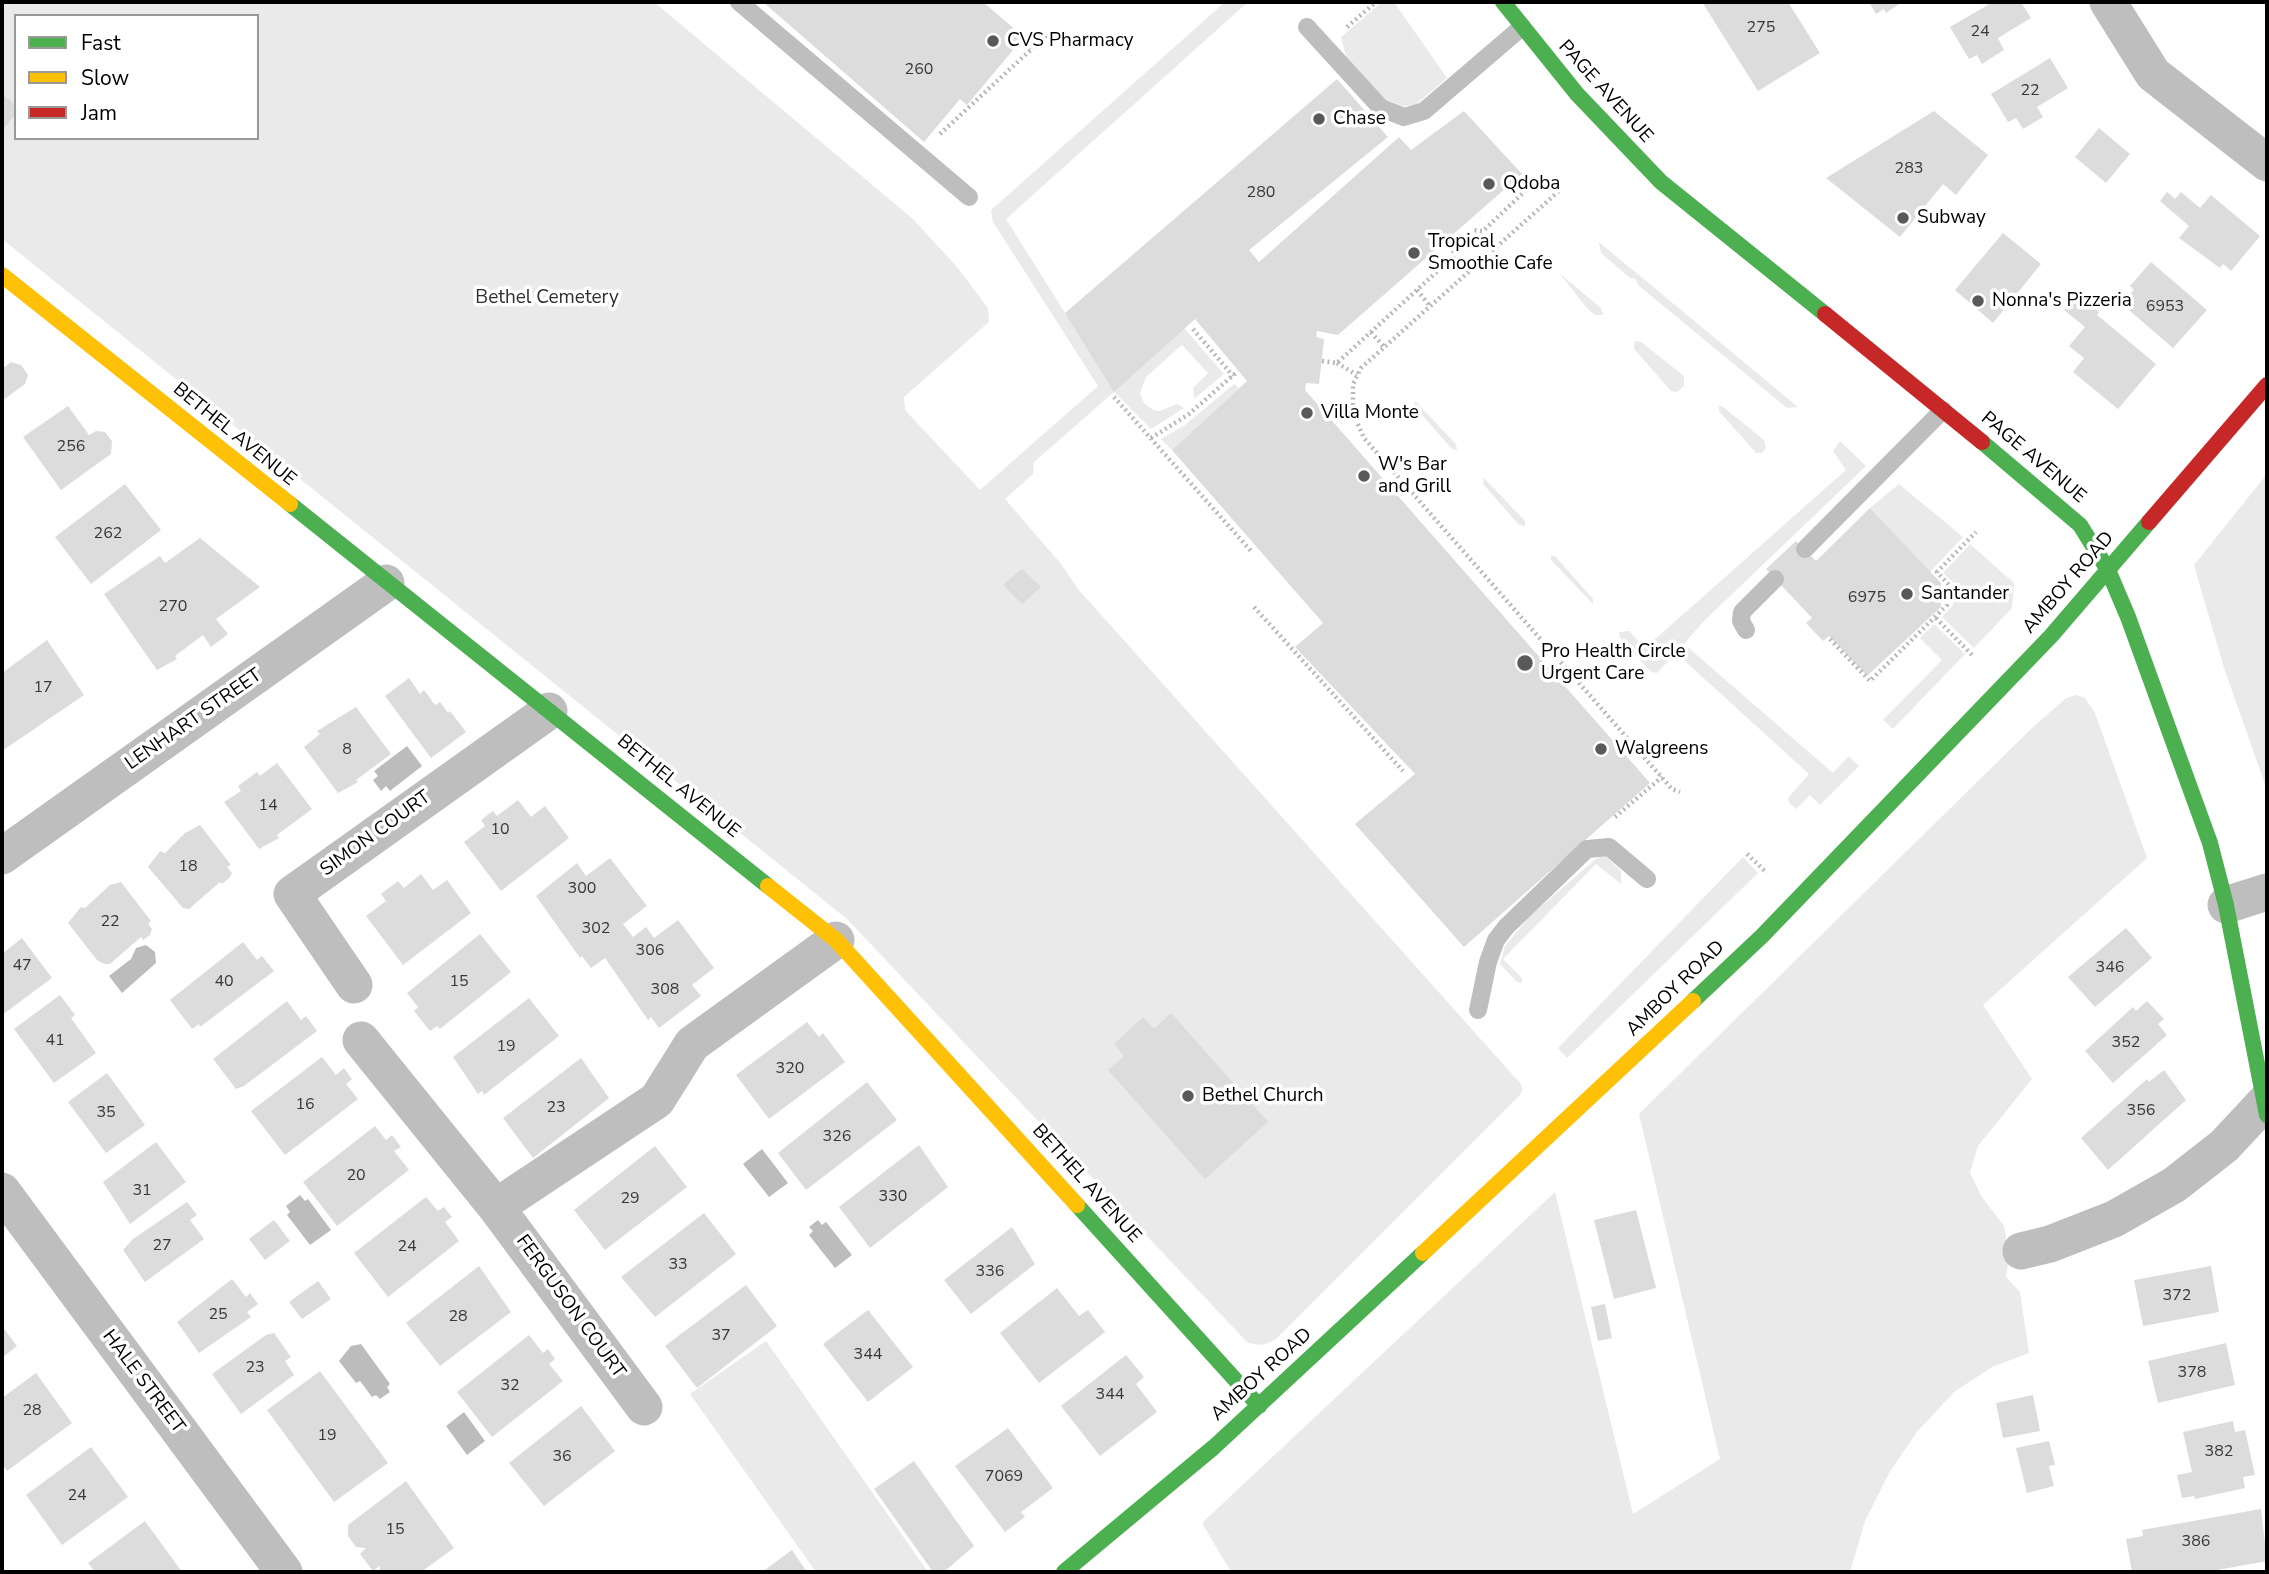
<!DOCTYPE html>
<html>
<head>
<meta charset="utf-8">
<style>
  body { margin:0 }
  #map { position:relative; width:2269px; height:1574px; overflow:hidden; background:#fff; font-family:"Nunito Sans",sans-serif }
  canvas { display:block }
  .frame { position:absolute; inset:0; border:4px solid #000; pointer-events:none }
  .legend { position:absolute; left:14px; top:14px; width:245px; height:126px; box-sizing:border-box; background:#fff; border:2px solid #999; margin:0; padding:9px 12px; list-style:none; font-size:21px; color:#000 }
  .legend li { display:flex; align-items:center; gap:14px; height:35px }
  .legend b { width:35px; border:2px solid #999 }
</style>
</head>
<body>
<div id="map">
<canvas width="2269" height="1574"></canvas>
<div class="frame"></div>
<ul class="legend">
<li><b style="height:9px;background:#4caf50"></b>Fast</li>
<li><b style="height:9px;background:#ffc107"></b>Slow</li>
<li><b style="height:9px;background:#c62828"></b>Jam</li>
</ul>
</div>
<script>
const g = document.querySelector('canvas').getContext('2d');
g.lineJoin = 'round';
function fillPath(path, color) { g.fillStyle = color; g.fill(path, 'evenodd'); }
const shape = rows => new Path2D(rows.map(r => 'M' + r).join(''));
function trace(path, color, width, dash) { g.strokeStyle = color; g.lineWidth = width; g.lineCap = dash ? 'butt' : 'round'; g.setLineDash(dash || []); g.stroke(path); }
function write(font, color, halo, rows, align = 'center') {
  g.font = font + ' "Nunito Sans",sans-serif'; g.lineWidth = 7; g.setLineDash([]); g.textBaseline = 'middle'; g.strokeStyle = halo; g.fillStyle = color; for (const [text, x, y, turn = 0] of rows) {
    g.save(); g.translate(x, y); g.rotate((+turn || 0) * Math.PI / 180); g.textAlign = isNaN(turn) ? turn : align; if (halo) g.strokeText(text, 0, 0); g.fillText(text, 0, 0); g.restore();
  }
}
const green = shape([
  [2,2,654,2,913,219,957,267,988,308,989,322,904,397,905,410,980,490,1098,386,993,222,991,210,1225,2,1248,2,1006,219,1065,313,1184,328,1224,374,1194,399,1193,388,1208,373,1182,345,1146,377,1140,393,1144,403,1153,410,1160,411,1177,404,1184,408,1151,429,1114,392,1034,462,1033,474,1005,499,1061,564,1078,589,1520,1083,1523,1089,1520,1095,1275,1340,1262,1345,1248,1343,847,919,2,239],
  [16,16,257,16,257,138,16,138],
  [1382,2,1394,2,1447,78,1414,106,1402,106,1377,96,1348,64,1341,37],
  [1599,242,1798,407,1787,408,1638,285,1636,279,1630,278,1601,253],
  [1559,273,1601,308,1603,315,1595,315,1587,308],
  [1635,341,1641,342,1684,376,1684,386,1677,392,1671,391,1634,349],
  [1234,384,1239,388,1172,450,1161,439,1185,425],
  [1415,401,1456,444,1457,450,1452,449,1414,406],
  [1722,406,1764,440,1766,448,1762,453,1756,453,1719,411,1719,406],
  [1840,441,1866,466,1704,621,1684,644,1833,773,1849,756,1859,766,1820,805,1810,795,1796,809,1789,803,1788,798,1809,774,1676,653,1657,673,1651,672,1620,638,1619,632,1629,631,1645,648,1846,470,1833,451],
  [2267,474,2267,790,2224,668,2194,565],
  [1484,478,1525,521,1525,526,1519,525,1483,484],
  [1899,484,1963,537,1930,572,1870,508],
  [1970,544,2014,583,2012,608,1974,648,1942,617,1953,605,1955,584,1943,573],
  [1551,556,1555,556,1593,599,1593,604,1551,560],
  [1934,624,1965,654,1893,729,1883,720,1942,660,1920,638],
  [2076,695,2085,698,2095,713,2147,858,1983,1005,2032,1079,1978,1146,1970,1173,1982,1197,2004,1226,2009,1256,2006,1277,2020,1292,2029,1353,1992,1367,1954,1392,1917,1432,1889,1473,1865,1521,1850,1572,1231,1572,1202,1523,1555,1192,1633,1514,1720,1459,1639,1114,2032,728,2066,698],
  [1605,856,1621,871,1621,884,1596,864,1503,959,1522,978,1522,983,1517,982,1500,964,1505,946,1530,916,1597,858],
  [1743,857,1758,873,1567,1058,1558,1048],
  [766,1341,928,1572,816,1572,690,1394]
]);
const water = shape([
  [407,746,422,766,390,791,386,786,381,791,373,780,378,776,374,771],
  [146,945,155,952,156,963,122,993,109,976,131,959,136,948],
  [762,1149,788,1183,769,1197,743,1164],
  [300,1195,305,1201,308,1199,331,1230,310,1245,287,1215,290,1212,286,1206],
  [818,1220,822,1225,826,1222,852,1255,835,1268,809,1235,813,1231,809,1227],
  [361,1344,390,1384,387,1387,390,1392,380,1399,376,1395,372,1397,360,1381,356,1383,339,1361,351,1346],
  [464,1412,485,1441,467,1455,446,1426]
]);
const building = shape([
  [763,2,983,2,1024,37,967,105,960,99,924,142],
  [1702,2,1788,2,1820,53,1758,91],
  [1869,2,1902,2,1886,13,1884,9,1876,14],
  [1993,2,2021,2,2031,18,1998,38,2004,50,1982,64,1977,55,1969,59,1950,27],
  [2050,58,2068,88,2037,107,2043,117,2023,129,2016,118,2008,122,1991,94],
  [1337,79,1388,137,1249,250,1259,262,1399,137,1411,150,1464,111,1522,174,1338,335,1317,331,1316,337,1324,339,1319,384,1306,383,1305,390,1650,783,1464,947,1355,824,1415,774,1295,647,1323,623,1172,450,1247,381,1195,319,1114,392,1065,313],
  [2,94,16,105,16,113,2,131],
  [1934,111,1988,155,1956,195,1943,184,1900,237,1826,178],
  [2099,128,2130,154,2106,183,2075,157],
  [2167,192,2175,199,2181,192,2200,208,2211,195,2260,236,2231,271,2223,264,2220,268,2179,238,2189,226,2160,201],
  [2003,233,2041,264,1993,323,1955,290],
  [2151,262,2207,310,2173,348,2122,304,2134,290,2130,286],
  [2077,293,2099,312,2097,315,2156,364,2118,409,2073,372,2084,358,2069,346,2085,327,2064,310],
  [11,362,21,365,28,375,25,384,2,401,2,363,5,367],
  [68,406,89,435,96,431,105,432,112,441,111,454,61,490,23,437],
  [125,484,161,530,91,584,55,537],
  [1870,508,1941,583,1941,607,1867,676,1829,636,1823,641,1806,623,1812,618,1766,569,1796,541,1816,561],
  [200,538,260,587,216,619,228,634,211,647,203,635,175,656,177,659,157,670,104,594,160,556,165,563],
  [1022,569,1041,587,1022,604,1003,585],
  [47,640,84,695,2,751,2,673],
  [409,678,420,694,424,690,435,705,440,702,448,713,450,711,466,732,431,758,385,696],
  [356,707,391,754,356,780,358,782,338,793,304,747,320,734,317,731],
  [277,763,312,809,277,835,279,838,259,849,224,802,241,791,238,786,257,772,260,776],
  [518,800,531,817,545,806,569,838,501,891,464,842,485,826,481,820,493,811,497,816],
  [200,825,231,865,227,867,232,873,229,878,222,884,220,882,189,909,183,908,148,867,160,851,165,853,185,833],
  [610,858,647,906,623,924,633,937,646,927,654,938,678,920,714,968,692,985,701,996,659,1028,651,1017,648,1020,605,958,591,968,582,956,580,958,536,896,577,863,586,876],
  [421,874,433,890,447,880,471,913,403,965,366,916,386,901,381,894,398,881,404,888],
  [121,882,151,921,148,924,152,929,150,935,143,940,141,937,110,964,104,964,97,960,68,923,81,907,85,908,110,885],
  [2126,928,2152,958,2095,1007,2068,977],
  [480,934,511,972,440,1029,437,1026,430,1031,414,1011,418,1007,407,993],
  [22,938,52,978,2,1015,2,954],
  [243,942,257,960,262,956,274,971,200,1027,199,1024,192,1029,170,1000],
  [60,995,75,1015,71,1018,96,1053,54,1083,14,1029],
  [529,998,559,1036,484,1095,482,1091,478,1094,453,1057],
  [287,1001,301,1020,306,1016,317,1031,244,1086,236,1089,213,1059],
  [2147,1001,2164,1019,2158,1024,2167,1035,2113,1083,2085,1051,2133,1007,2136,1011],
  [1171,1013,1268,1122,1205,1179,1108,1070,1124,1056,1114,1044,1143,1017,1154,1029],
  [807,1022,819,1037,823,1033,845,1062,769,1119,736,1075],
  [322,1057,336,1075,344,1068,352,1079,346,1084,358,1099,285,1155,251,1111],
  [581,1058,609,1098,533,1158,503,1118],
  [2164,1070,2186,1100,2108,1170,2081,1138,2147,1079,2149,1082],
  [107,1073,145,1125,106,1153,68,1102],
  [867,1082,897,1120,806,1190,778,1153],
  [375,1126,386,1140,392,1135,401,1147,394,1151,409,1170,337,1226,303,1182],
  [156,1142,186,1182,130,1224,103,1182],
  [919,1145,948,1187,870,1248,839,1207],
  [655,1146,687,1187,605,1250,574,1210],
  [426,1197,438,1211,444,1207,452,1217,445,1222,459,1241,388,1297,354,1253],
  [187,1202,197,1215,190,1220,204,1239,145,1282,123,1250,133,1239],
  [1636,1210,1656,1288,1614,1299,1594,1220],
  [704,1213,736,1254,655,1317,621,1277],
  [274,1220,290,1241,265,1260,249,1239],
  [1012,1227,1035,1264,971,1314,944,1280],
  [479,1266,511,1312,440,1366,406,1323],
  [2211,1266,2219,1312,2143,1326,2134,1280],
  [232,1279,246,1297,250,1293,258,1304,247,1312,251,1317,199,1353,177,1322],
  [318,1281,331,1299,302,1319,289,1302],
  [746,1285,777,1326,697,1388,665,1346],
  [1057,1288,1079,1316,1088,1310,1105,1332,1039,1383,1000,1333],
  [1605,1304,1612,1338,1598,1341,1591,1307],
  [868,1310,913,1367,868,1402,823,1344],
  [2,1326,17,1346,2,1358],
  [274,1333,291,1357,285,1361,294,1375,241,1414,212,1374,266,1335],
  [529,1335,543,1353,548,1349,555,1359,549,1364,563,1381,492,1437,457,1392],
  [2226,1343,2235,1385,2158,1403,2148,1361],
  [1126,1355,1144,1377,1136,1384,1157,1412,1100,1456,1061,1406],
  [320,1371,388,1463,334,1502,267,1410],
  [36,1373,72,1423,7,1471,2,1464,2,1398],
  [2033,1395,2040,1431,2003,1438,1996,1403],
  [581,1406,615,1451,544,1506,509,1463],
  [2233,1421,2235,1432,2245,1430,2255,1475,2243,1477,2245,1488,2195,1499,2194,1496,2182,1498,2177,1475,2192,1472,2183,1432],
  [1008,1428,1053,1488,1021,1512,1025,1517,1005,1532,955,1466],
  [2049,1441,2055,1465,2049,1466,2054,1486,2027,1493,2016,1448],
  [91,1447,128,1497,62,1545,26,1495],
  [914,1461,974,1546,944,1572,933,1572,874,1489],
  [406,1481,454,1548,421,1572,380,1572,380,1566,373,1571,360,1554,366,1548,356,1547,348,1536,348,1525],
  [2261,1509,2267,1561,2206,1572,2132,1572,2126,1539,2143,1536,2142,1530],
  [145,1521,182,1572,95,1572,88,1563],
  [792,1550,807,1572,762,1572]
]);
const path = shape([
  [1347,27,1376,2],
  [1021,42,1030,50],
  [940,134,1050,32],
  [1559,191,1361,368,1353,384,1353,413,1364,438,1672,789,1680,792],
  [1453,257,1467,272],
  [1417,290,1430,306],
  [1193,329,1233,376],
  [1371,332,1384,347],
  [1322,361,1337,363,1453,257,1454,248,1473,230,1483,231,1543,174],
  [1337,363,1357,375],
  [1114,397,1251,551],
  [1151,438,1189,414,1238,371],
  [1254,607,1403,771],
  [1936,618,1973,656],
  [1830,639,1870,681,1947,605,1949,585,1937,572,1976,532],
  [1615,817,1662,777],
  [1747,854,1767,873]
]);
const lane = shape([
  [739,2,969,197],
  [1307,27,1381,108,1404,117,1424,111,1522,27],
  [1805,549,1943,410],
  [1746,630,1741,621,1742,612,1775,579],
  [1478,1010,1488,962,1496,940,1506,927,1587,849,1609,847,1647,879]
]);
const street = shape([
  [2108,2,2153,74,2267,163],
  [2,856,386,583],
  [2226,905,2267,892],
  [354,985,292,894,549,711],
  [361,1040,496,1207,644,1407],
  [2,1191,284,1572],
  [496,1207,657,1100,692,1044,836,940],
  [2021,1251,2050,1244,2114,1219,2174,1185,2224,1146,2265,1102]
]);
const fast = shape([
  [1503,2,1577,94,1661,182,1825,314],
  [1982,442,2080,525,2108,570,2128,617,2210,843,2226,905,2267,1115],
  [290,504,768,886],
  [1693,1001,1762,936,2051,636,2149,522],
  [1077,1205,1259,1406],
  [1064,1572,1214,1447,1423,1253]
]);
const slow = shape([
  [2,275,290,504],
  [768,886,836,940,1077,1205],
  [1423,1253,1693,1001]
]);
const jam = shape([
  [1825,314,1982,442],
  [2149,522,2267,385]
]);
const markers = [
  [993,41,7,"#595959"],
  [1319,119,7,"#595959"],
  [1489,184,7,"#595959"],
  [1903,218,7,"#595959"],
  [1414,253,7,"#595959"],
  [1978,301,7,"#595959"],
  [1307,413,7,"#595959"],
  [1364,476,7,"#595959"],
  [1907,594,7,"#595959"],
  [1525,663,9,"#595959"],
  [1601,749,7,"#595959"],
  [1188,1096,7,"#595959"]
];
const numberNames = [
  ["275",1761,28],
  ["24",1980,32],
  ["260",919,70],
  ["22",2030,91],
  ["283",1909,169],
  ["280",1261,193],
  ["6953",2165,307],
  ["256",71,447],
  ["262",108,534],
  ["6975",1867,598],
  ["270",173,607],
  ["17",43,688],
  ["8",347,750],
  ["14",268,806],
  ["10",500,830],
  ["18",188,867],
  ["300",582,889],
  ["22",110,922],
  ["302",596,929],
  ["306",650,951],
  ["47",22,966],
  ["346",2110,968],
  ["40",224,982],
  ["15",459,982],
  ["308",665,990],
  ["41",55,1041],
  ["352",2126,1043],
  ["19",506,1047],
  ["320",790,1069],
  ["16",305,1105],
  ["23",556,1108],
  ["356",2141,1111],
  ["35",106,1113],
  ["326",837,1137],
  ["20",356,1176],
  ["31",142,1191],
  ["330",893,1197],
  ["29",630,1199],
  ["27",162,1246],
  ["24",407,1247],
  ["33",678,1265],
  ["336",990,1272],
  ["372",2177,1296],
  ["25",218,1315],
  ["28",458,1317],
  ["37",721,1336],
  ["344",868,1355],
  ["23",255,1368],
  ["378",2192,1373],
  ["32",510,1386],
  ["344",1110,1395],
  ["28",32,1411],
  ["19",327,1436],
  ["382",2219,1452],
  ["36",562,1457],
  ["7069",1004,1477],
  ["24",77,1496],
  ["15",395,1530],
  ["386",2196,1542]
];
const poiNames = [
  ["CVS Pharmacy",1007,41],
  ["Chase",1333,119],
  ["Qdoba",1503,184],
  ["Subway",1917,218],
  ["Tropical",1428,242],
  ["Smoothie Cafe",1428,264],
  ["Nonna's Pizzeria",1992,301],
  ["Villa Monte",1321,413],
  ["W's Bar",1378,465],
  ["and Grill",1378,487],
  ["Santander",1921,594],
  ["Pro Health Circle",1541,652],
  ["Urgent Care",1541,674],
  ["Walgreens",1615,749],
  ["Bethel Church",1202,1096]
];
const streetNames = [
  ["PAGE AVENUE",1605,92,48],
  ["BETHEL AVENUE",234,435,39],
  ["PAGE AVENUE",2033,458,40],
  ["AMBOY ROAD",2069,583,-49],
  ["LENHART STREET",194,720,-35],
  ["BETHEL AVENUE",678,787,39],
  ["SIMON COURT",376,834,-36],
  ["AMBOY ROAD",1676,989,-44],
  ["BETHEL AVENUE",1086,1184,48],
  ["FERGUSON COURT",570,1307,54],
  ["AMBOY ROAD",1262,1375,-42],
  ["HALE STREET",143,1382,53]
];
const parkNames = [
  ["Bethel Cemetery",547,298]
];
fillPath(green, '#eaeaea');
fillPath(water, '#bcbcbc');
fillPath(building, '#dcdcdc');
trace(path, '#b8b8b8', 4.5, [2, 3.5]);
trace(lane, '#bebebe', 18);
trace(street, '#bebebe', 37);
trace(fast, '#4caf50', 16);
trace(slow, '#ffc107', 16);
trace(jam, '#c62828', 16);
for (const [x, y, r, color] of markers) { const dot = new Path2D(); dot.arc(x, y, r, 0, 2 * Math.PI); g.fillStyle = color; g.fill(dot); trace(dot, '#fff', 2.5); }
write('16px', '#373737', null, numberNames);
write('19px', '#000', '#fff', poiNames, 'left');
write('19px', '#000', '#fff', streetNames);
write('19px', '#2f2f2f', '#fff', parkNames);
</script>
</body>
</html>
